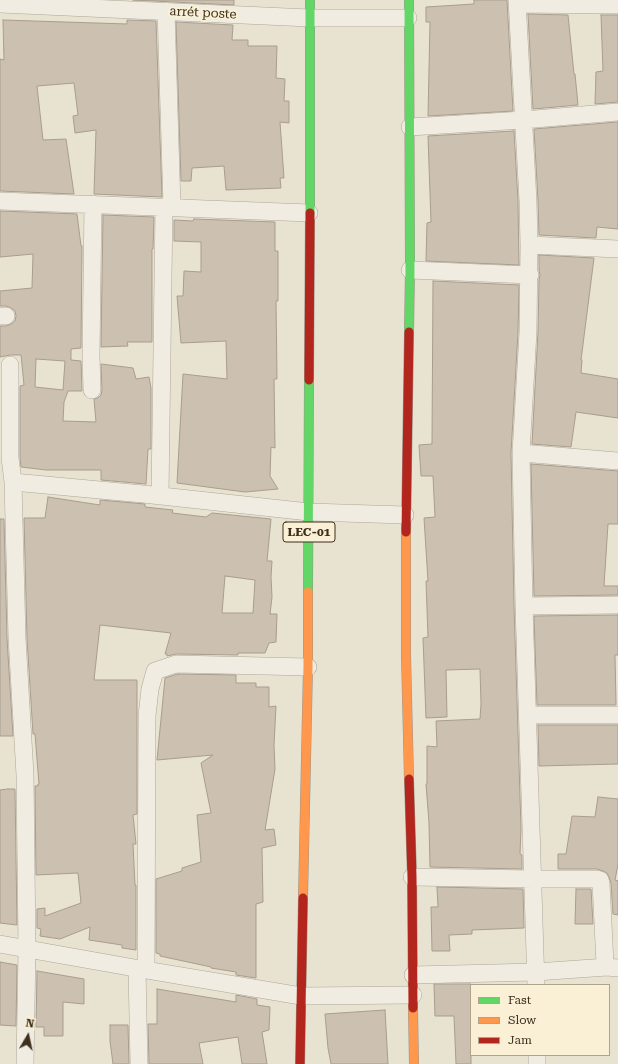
<!DOCTYPE html>
<html>
<head>
<meta charset="utf-8">
<style>
  body { margin:0 }
  #map { position:relative; width:618px; height:1064px; overflow:hidden; background:#e8e2d0; font-family:"Roboto Serif",serif }
  canvas { display:block }
  .legend { position:absolute; left:470px; top:984px; width:140px; height:72px; box-sizing:border-box; background:#f9f0d6; border:1px solid #afa38c; margin:0; padding:5px 7px; list-style:none; font-size:12px; color:#3f2f1e }
  .legend li { display:flex; align-items:center; gap:8px; height:20px }
  .legend b { width:20px; border:1px solid #afa38c }
  .north { position:absolute; left:8px; top:1016px; width:40px; height:40px; -webkit-text-stroke:3px #f9f0d6; paint-order:stroke; rotate:9deg; font-size:11px; font-weight:700; line-height:16px; text-align:center; color:#3f2f1e }
  .north::after { content:''; display:block; margin:auto; width:14px; height:18px; background:#3f2f1e; clip-path:polygon(50% 0,100% 100%,50% 72%,0 100%) }
</style>
</head>
<body>
<div id="map">
<canvas width="618" height="1064"></canvas>
<ul class="legend">
<li><b style="height:5px;background:#63d668"></b>Fast</li>
<li><b style="height:5px;background:#ff974d"></b>Slow</li>
<li><b style="height:5px;background:#b3261e"></b>Jam</li>
</ul>
<div class="north">N</div>
</div>
<script>
const g = document.querySelector('canvas').getContext('2d');
g.lineJoin = 'round';
function fillPath(path, color) { g.fillStyle = color; g.fill(path, 'evenodd'); }
const shape = rows => new Path2D(rows.map(r => 'M' + r).join(''));
function trace(path, color, width, dash) { g.strokeStyle = color; g.lineWidth = width; g.lineCap = dash ? 'butt' : 'round'; g.setLineDash(dash || []); g.stroke(path); }
function write(font, color, halo, rows, align = 'center') {
  g.font = font + ' "Roboto Serif",serif'; g.lineWidth = 4; g.setLineDash([]); g.textBaseline = 'middle'; g.strokeStyle = halo; g.fillStyle = color; for (const [text, x, y, turn = 0] of rows) {
    g.save(); g.translate(x, y); g.rotate((+turn || 0) * Math.PI / 180); g.textAlign = isNaN(turn) ? turn : align; if (halo) g.strokeText(text, 0, 0); g.fillText(text, 0, 0); g.restore();
  }
}
const building = shape([
  [133,0,234,0,234,5,133,0],
  [474,0,507,0,513,111,428,116,430,22,426,22,426,7,474,4,474,0],
  [528,14,568,15,574,74,575,74,578,105,533,109,528,14],
  [601,15,618,15,618,102,595,104,596,72,603,71,601,15],
  [3,20,127,24,127,20,156,21,162,197,94,194,96,130,75,133,73,116,78,115,74,83,37,86,43,140,66,139,74,194,0,191,0,59,4,60,3,20],
  [176,22,233,25,232,40,248,40,248,46,277,46,276,78,285,79,284,101,289,101,289,123,280,122,284,178,280,178,281,188,226,190,224,166,192,168,191,181,181,181,176,22],
  [618,122,618,229,597,227,596,238,539,235,538,200,534,129,618,122],
  [514,131,518,201,519,265,426,261,427,223,431,222,428,136,514,131],
  [0,211,77,214,81,246,82,246,81,348,71,349,71,360,81,361,82,391,68,391,64,402,63,421,96,422,94,399,98,398,101,395,102,390,101,364,133,368,136,379,149,377,151,388,151,449,148,449,146,484,101,480,101,470,46,470,21,467,20,457,20,386,24,385,21,355,10,355,0,357,0,326,6,326,11,324,15,321,16,316,15,311,11,308,6,306,0,306,0,291,32,288,33,254,0,257,0,211],
  [36,359,65,361,63,390,35,387,36,359],
  [103,215,154,217,153,249,152,249,152,342,127,342,128,346,101,347,103,215],
  [194,219,275,222,275,251,278,251,278,301,276,301,277,379,274,379,275,448,271,447,270,476,278,489,245,492,177,483,183,374,227,379,226,341,181,343,177,296,183,296,184,271,201,272,201,242,174,241,174,220,193,221,194,219],
  [539,255,594,258,581,360,582,360,581,373,618,379,618,418,576,412,571,447,532,444,538,332,539,280,540,275,539,270,539,255],
  [433,281,519,285,518,332,511,453,514,606,521,828,520,854,522,855,522,869,430,867,429,823,426,784,427,784,427,746,437,747,436,721,480,719,481,704,480,669,446,670,447,717,426,718,423,638,428,637,426,581,428,581,424,518,435,517,433,476,421,476,419,445,432,444,433,281],
  [531,464,618,471,618,524,608,524,604,586,618,586,618,595,534,596,531,464],
  [48,497,100,505,100,500,145,504,145,507,173,510,172,513,206,517,212,513,271,519,267,561,272,561,271,577,272,597,270,614,277,614,276,642,269,643,265,653,238,653,238,655,176,654,167,656,167,654,165,654,171,633,100,625,94,680,137,680,137,814,133,815,136,844,133,844,135,885,136,885,136,950,122,948,122,945,89,940,90,927,60,939,40,936,41,929,37,928,37,909,45,908,45,916,81,903,78,873,36,875,35,786,38,786,38,784,39,784,35,734,33,734,27,638,24,518,45,518,48,497],
  [225,576,255,580,253,613,222,613,225,576],
  [0,519,4,519,7,638,13,736,0,736,0,519],
  [618,615,618,655,615,655,616,705,537,705,534,616,618,615],
  [178,674,236,675,236,683,256,683,256,687,269,687,269,707,276,706,274,745,275,769,265,830,274,829,276,845,262,848,263,902,256,904,256,978,236,975,236,972,211,968,211,967,160,956,160,954,156,953,156,879,182,871,182,868,201,862,197,815,211,813,201,763,213,755,157,760,165,678,178,674],
  [538,725,618,725,618,764,539,766,538,725],
  [8,789,15,789,17,925,0,923,0,790,8,789],
  [598,797,618,799,618,864,615,880,618,881,618,915,613,914,611,883,609,877,607,873,603,871,597,869,558,869,558,854,566,854,572,816,595,817,598,797],
  [437,887,523,889,524,928,472,930,472,934,449,935,450,951,432,951,431,907,438,907,437,887],
  [576,889,591,889,593,924,575,924,576,889],
  [0,962,17,965,16,1026,0,1025,0,962],
  [37,971,84,979,84,1004,63,1002,63,1036,44,1036,44,1027,36,1027,37,971],
  [434,984,471,984,471,1064,456,1064,454,1016,435,1016,434,984],
  [157,989,236,1002,236,995,257,999,257,1005,270,1007,269,1030,262,1032,267,1064,242,1064,238,1037,199,1043,203,1064,149,1064,148,1024,157,1024,157,989],
  [385,1010,388,1064,331,1064,328,1048,325,1014,385,1010],
  [110,1025,128,1025,129,1064,113,1064,110,1041,110,1025]
]);
const street = shape([
  [517,0,528,201,529,245,528,332,521,453,524,606,536,985],
  [0,4,309,18,408,18],
  [517,4,618,5],
  [166,11,172,207],
  [410,127,523,120,618,112],
  [0,201,309,213],
  [529,245,618,249],
  [410,270,530,275],
  [0,316,6,316],
  [10,365,10,458,13,482,17,638,25,775,27,949,25,1064],
  [92,390,91,356,93,204],
  [521,453,618,461],
  [13,482,143,494,309,512,405,515],
  [160,496,164,207],
  [524,606,618,605],
  [528,715,618,715],
  [412,877,533,879,597,879,600,880,601,883,605,964,607,967,618,968],
  [0,944,146,970,301,996,413,995],
  [137,969,139,1064],
  [146,970,147,716,150,689,155,671,176,664,308,667],
  [413,975,536,972,607,967],
  [537,1055,537,1064]
]);
const fast = shape([
  [310,213,310,0],
  [409,332,410,270,409,0],
  [308,592,309,380]
]);
const slow = shape([
  [406,532,406,655,409,779],
  [303,898,308,667,308,592],
  [413,1008,414,1064]
]);
const jam = shape([
  [309,380,310,213],
  [406,532,409,332],
  [409,779,412,877,413,1008],
  [300,1064,303,898]
]);
const shields = [
  [309,532,52]
];
const shieldNames = [
  ["LEC-01",309,532]
];
const streetNames = [
  ["arrét poste",203,13,3]
];
fillPath(building, '#ccc0b0');
trace(building, '#a99d8e', 1);
trace(street, '#aea798', 18);
trace(fast, '#9d9688', 10);
trace(slow, '#9d9688', 10);
trace(jam, '#9d9688', 10);
trace(street, '#f0ece2', 17);
trace(fast, '#63d668', 9);
trace(slow, '#ff974d', 9);
trace(jam, '#b3261e', 9);
for (const [x, y, w] of shields) { const box = new Path2D(); box.roundRect(x - w / 2, y - 10, w, 20, 3); g.fillStyle = '#f9f0d6'; g.fill(box); trace(box, '#3f2f1e', 1); }
write('bold 12px', '#3f2f1e', null, shieldNames);
write('13px', '#3f2f1e', '#f9f0d6', streetNames);
</script>
</body>
</html>
